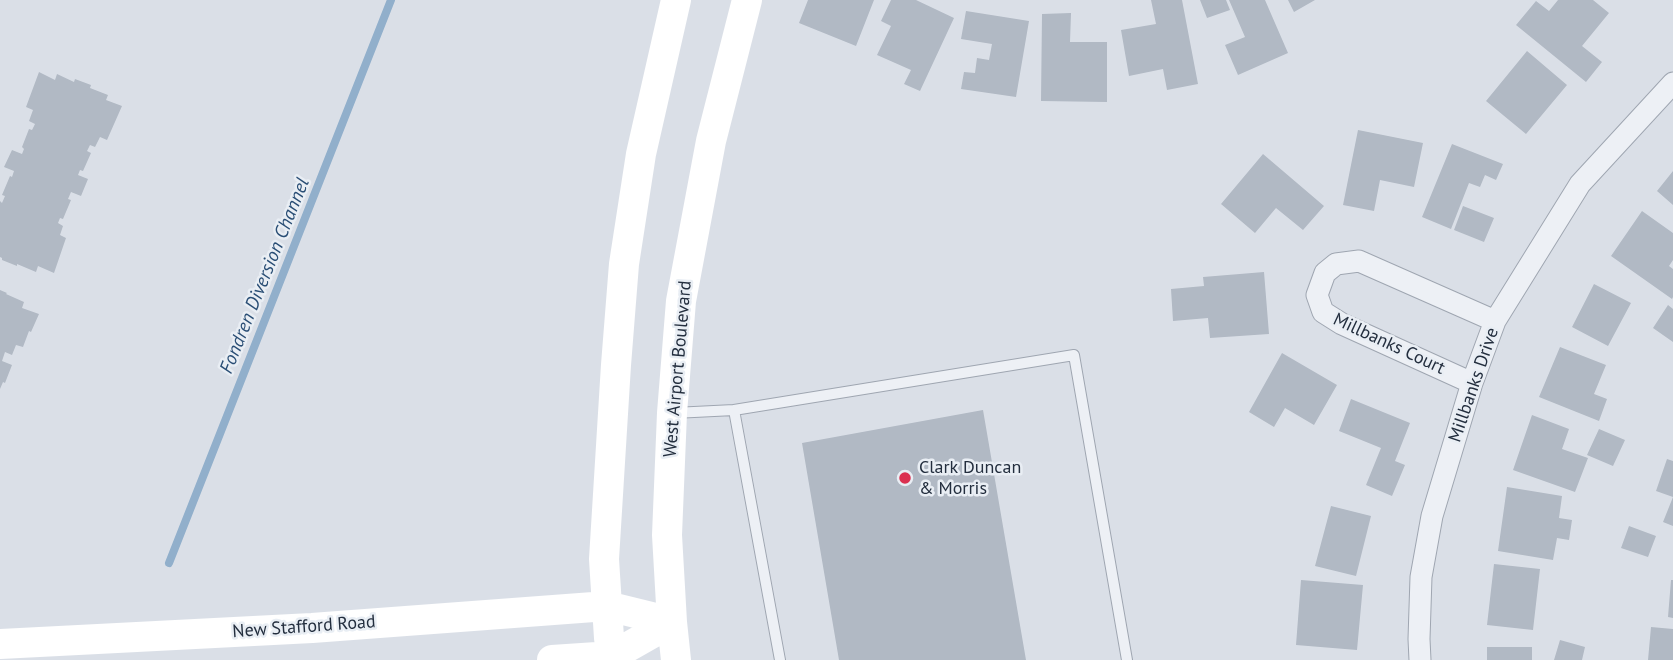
<!DOCTYPE html>
<html>
<head>
<meta charset="utf-8">
<style>
  body { margin:0 }
  canvas { display:block; background:#dadfe7 }
</style>
</head>
<body>
<canvas width="1673" height="660"></canvas>
<script>
const g = document.querySelector('canvas').getContext('2d');
g.lineJoin = 'round';
const shape = rows => new Path2D(rows.map(r => 'M' + r).join(''));
function trace(path, color, width, dash) { g.strokeStyle = color; g.lineWidth = width; g.lineCap = dash ? 'butt' : 'round'; g.setLineDash(dash || []); g.stroke(path); }
function fillPath(path, color) { g.fillStyle = color; g.fill(path, 'evenodd'); }
function write(font, color, halo, rows, align = 'center') {
  g.font = font + ' "PT Sans",sans-serif'; g.lineWidth = 5; g.setLineDash([]); g.textBaseline = 'middle'; g.strokeStyle = halo; g.fillStyle = color; for (const [text, x, y, turn = 0] of rows) {
    g.save(); g.translate(x, y); g.rotate((+turn || 0) * Math.PI / 180); g.textAlign = isNaN(turn) ? turn : align; if (halo) g.strokeText(text, 0, 0); g.fillText(text, 0, 0); g.restore();
  }
}
const stream = shape([
  [169,563,391,0]
]);
const building = shape([
  [808,0,874,0,856,46,799,23],
  [891,0,916,0,954,18,920,91,904,84,911,70,877,55,891,26,881,21],
  [1151,0,1182,0,1198,84,1167,90,1163,69,1129,76,1121,30,1156,24],
  [1200,0,1226,0,1230,10,1207,18],
  [1229,0,1265,0,1288,53,1238,75,1225,45,1245,37],
  [1288,0,1315,0,1294,12],
  [1558,0,1593,0,1609,13,1582,46,1602,62,1586,82,1516,25,1536,1,1549,11],
  [966,11,1029,21,1016,97,961,89,964,72,975,73,977,58,989,60,992,44,961,39],
  [1071,13,1070,42,1107,42,1107,102,1041,101,1042,14],
  [1527,51,1567,85,1526,134,1486,101],
  [39,72,55,80,57,74,74,82,75,79,91,85,90,88,108,95,106,100,122,106,107,140,100,137,95,147,90,145,87,151,91,153,83,171,80,170,78,175,88,179,81,196,71,192,68,199,71,200,63,219,60,218,58,223,63,226,60,235,66,238,54,273,38,266,36,272,17,264,17,266,2,260,2,258,0,257,0,201,2,203,5,196,2,195,10,176,12,177,14,171,4,167,12,150,22,154,24,149,22,147,29,129,32,130,35,124,29,121,33,110,26,107],
  [1358,130,1423,143,1414,187,1380,180,1374,211,1343,205],
  [1452,144,1503,164,1496,180,1485,175,1480,187,1469,183,1451,229,1422,217],
  [1263,154,1324,206,1303,230,1276,208,1255,233,1221,204],
  [1673,171,1673,205,1657,191],
  [1463,206,1494,218,1484,242,1454,230],
  [1642,211,1673,233,1673,260,1669,266,1673,269,1673,297,1672,299,1611,256],
  [1264,272,1269,334,1210,338,1208,318,1173,321,1171,289,1204,286,1203,277],
  [1594,284,1631,303,1608,346,1572,327],
  [0,290,7,293,6,294,24,302,22,308,39,314,31,332,29,331,23,347,16,345,12,355,5,352,2,361,12,365,5,383,3,382,0,389],
  [1668,305,1673,309,1673,342,1653,328],
  [1560,347,1606,365,1594,394,1607,399,1599,421,1539,397],
  [1282,353,1337,385,1314,425,1285,408,1274,427,1249,412],
  [1351,399,1410,423,1395,461,1405,465,1392,496,1366,485,1381,448,1339,431],
  [983,410,1026,660,839,660,802,443],
  [1532,415,1569,429,1562,449,1588,458,1575,492,1513,470],
  [1599,429,1625,440,1613,466,1587,455],
  [1667,459,1673,461,1673,497,1656,491],
  [1507,487,1562,496,1559,518,1572,520,1569,540,1557,538,1553,560,1498,551],
  [1673,497,1673,526,1663,522],
  [1331,506,1371,516,1356,576,1315,566],
  [1629,526,1656,536,1648,557,1621,548],
  [1494,564,1540,569,1533,630,1487,625],
  [1301,580,1363,585,1357,650,1296,645],
  [1671,580,1673,580,1673,618,1668,617],
  [1651,627,1673,629,1673,660,1648,660],
  [1560,640,1585,647,1582,660,1554,660],
  [1487,647,1532,647,1532,660,1487,660]
]);
const lane = shape([
  [674,413,734,410],
  [780,660,734,410,1074,355,1127,660]
]);
const street = shape([
  [1472,383,1342,324,1323,312,1317,295,1325,273,1336,264,1359,261,1495,321],
  [1420,660,1419,639,1421,577,1432,516,1472,383,1495,321,1580,184,1673,83]
]);
const secondary = shape([
  [0,644,312,628,607,606,672,622],
  [552,660,612,656,672,622],
  [612,660,609,638,604,559,616,365,624,264,641,154,676,0],
  [676,660,672,622,667,535,672,413,681,301,711,141,747,0]
]);
const markers = [
  [905,478,7,"#db3050"]
];
const streetNames = [
  ["Millbanks Court",1389,344,25],
  ["West Airport Boulevard",678,369,-85],
  ["Millbanks Drive",1474,385,-71],
  ["New Stafford Road",304,627,-4]
];
const poiNames = [
  ["Clark Duncan",919,468],
  ["& Morris",919,489]
];
const waterNames = [
  ["Fondren Diversion Channel",265,276,-68]
];
trace(stream, '#91afcb', 8);
fillPath(building, '#b1b9c4');
trace(lane, '#9fa6b1', 12);
trace(street, '#9fa6b1', 23);
trace(lane, '#edf0f5', 10);
trace(street, '#edf0f5', 21);
trace(secondary, '#fff', 30);
for (const [x, y, r, color] of markers) { const dot = new Path2D(); dot.arc(x, y, r, 0, 2 * Math.PI); g.fillStyle = color; g.fill(dot); trace(dot, '#e9eef4', 2.5); }
write('18px', '#232e3e', '#e9eef4', streetNames);
write('18px', '#232e3e', '#e9eef4', poiNames, 'left');
write('italic 19px', '#2a4e75', '#e9eef4', waterNames);
</script>
</body>
</html>
